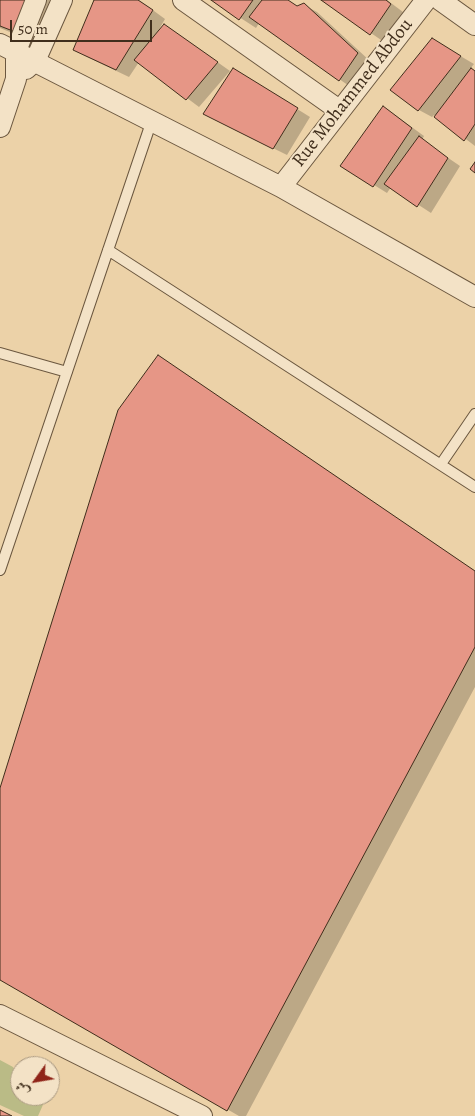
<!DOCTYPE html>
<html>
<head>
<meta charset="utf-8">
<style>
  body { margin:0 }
  #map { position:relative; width:475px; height:1116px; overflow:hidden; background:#ecd2a8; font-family:Alegreya,Amiri,serif }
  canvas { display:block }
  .north { position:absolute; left:10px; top:1056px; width:50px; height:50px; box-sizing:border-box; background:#f3e2c6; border:1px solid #ab9a82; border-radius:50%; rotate:238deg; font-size:14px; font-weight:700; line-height:20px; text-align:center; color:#402e1c }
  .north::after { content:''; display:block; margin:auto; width:18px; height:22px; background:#8f2418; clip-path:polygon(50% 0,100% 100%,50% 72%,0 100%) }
  .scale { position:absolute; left:10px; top:20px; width:142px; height:22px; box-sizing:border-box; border:2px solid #402e1c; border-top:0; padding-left:6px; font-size:15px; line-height:18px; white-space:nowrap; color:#402e1c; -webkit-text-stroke:4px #f3e2c6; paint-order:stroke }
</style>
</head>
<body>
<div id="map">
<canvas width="475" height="1116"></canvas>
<div class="north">ش</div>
<div class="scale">50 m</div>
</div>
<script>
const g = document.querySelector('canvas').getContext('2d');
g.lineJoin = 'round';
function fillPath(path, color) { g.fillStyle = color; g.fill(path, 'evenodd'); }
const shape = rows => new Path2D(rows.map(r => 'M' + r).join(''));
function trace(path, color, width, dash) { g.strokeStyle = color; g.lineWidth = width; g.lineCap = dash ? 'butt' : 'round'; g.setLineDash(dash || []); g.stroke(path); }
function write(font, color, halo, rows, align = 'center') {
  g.font = font + ' Alegreya,serif'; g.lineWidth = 4; g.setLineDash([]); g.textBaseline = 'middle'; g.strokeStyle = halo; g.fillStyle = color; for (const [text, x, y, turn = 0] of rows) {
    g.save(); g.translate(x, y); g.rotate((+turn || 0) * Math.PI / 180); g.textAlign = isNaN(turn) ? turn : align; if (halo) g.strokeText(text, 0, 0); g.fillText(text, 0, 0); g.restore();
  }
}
const green = shape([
  [0,1060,13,1067,20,1084,20,1096,46,1098,38,1116,24,1116,0,1105]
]);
const shadow = shape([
  [0,0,50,0,34,42,0,28],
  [95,0,139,0,165,19,158,31,165,25,230,71,199,107,139,62,129,77,87,57,74,50],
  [213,0,287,0,298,7,304,5,317,12,370,61,352,88,259,23,256,28],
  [323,0,387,0,403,12,384,42],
  [445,47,474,64,470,69,475,72,475,146,434,115,432,117,419,110,392,89],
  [246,77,310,117,287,155,218,121],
  [384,107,424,136,422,140,460,166,431,213,391,187,387,193,342,165],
  [158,356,475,571,475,687,246,1116,239,1116,0,979,0,792]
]);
const building = shape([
  [0,0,30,0,18,33,0,26,0,0],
  [94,0,138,0,153,10,116,70,73,50,94,0],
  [211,0,253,0,239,20,211,0],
  [262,0,288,0,297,6,304,3,358,53,339,81,249,17,262,0],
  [321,0,386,0,391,4,370,35,321,0],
  [164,24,218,62,186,100,134,60,164,24],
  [432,38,461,56,418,111,390,90,432,38],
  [233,68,298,108,273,149,203,114,233,68],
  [471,68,475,71,475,124,464,141,434,117,471,68],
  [383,106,412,128,373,187,340,166,383,106],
  [419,136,448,158,417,207,384,184,419,136],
  [475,162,475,173,470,169,475,162],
  [158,355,475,571,475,647,227,1111,0,980,0,788,118,410,158,355],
  [0,1110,12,1116,0,1116,0,1110]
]);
const lane = shape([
  [108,250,475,487],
  [0,353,67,372],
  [441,464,475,414],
  [0,570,152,120]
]);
const street = shape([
  [183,0,339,110],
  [440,0,475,25],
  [0,44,281,187,475,297],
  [26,69,35,61,62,0],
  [0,127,16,79,16,51,36,0],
  [281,187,426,0],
  [0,1015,202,1116]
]);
const streetNames = [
  ["Rue Mohammed Abdou",353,93,-52]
];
fillPath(green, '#babb86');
fillPath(shadow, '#0003');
fillPath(building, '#e69686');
trace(building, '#402e1c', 1);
trace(lane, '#6b573f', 12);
trace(street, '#6b573f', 22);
trace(lane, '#f3e2c6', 10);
trace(street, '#f3e2c6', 20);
write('19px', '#402e1c', '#f3e2c6', streetNames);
</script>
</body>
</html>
